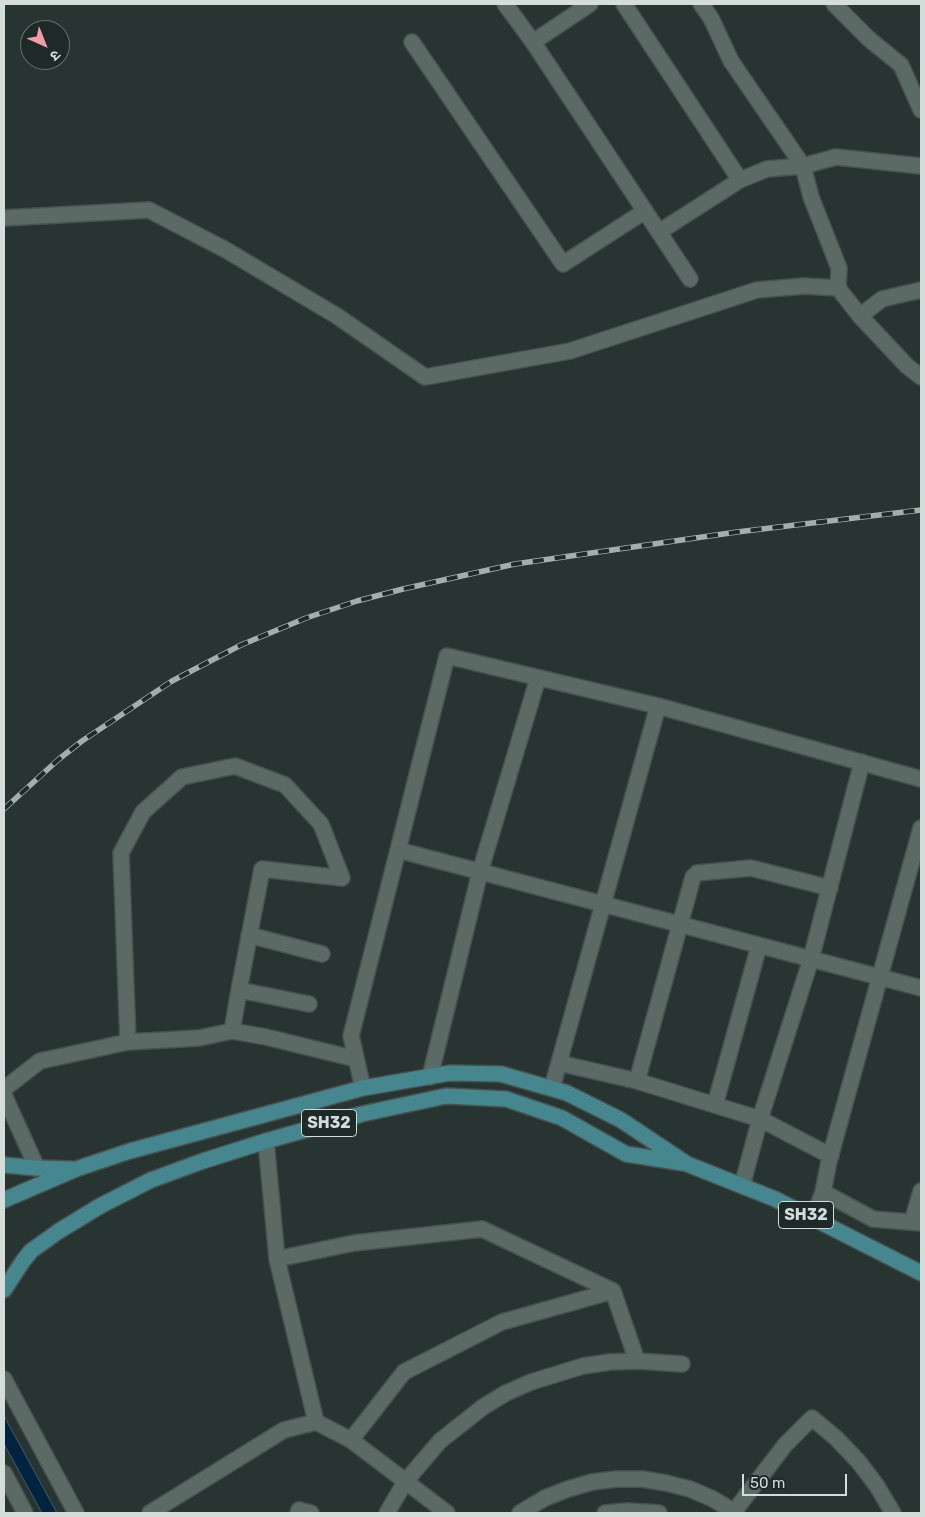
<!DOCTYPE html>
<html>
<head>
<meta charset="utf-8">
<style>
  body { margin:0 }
  #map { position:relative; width:925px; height:1517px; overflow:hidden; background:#283431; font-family:Rubik,"Noto Sans Devanagari",sans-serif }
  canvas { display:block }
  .frame { position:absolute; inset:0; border:5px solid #d5dddb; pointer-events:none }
  .north { position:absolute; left:20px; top:20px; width:50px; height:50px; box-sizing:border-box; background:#1e2a27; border:1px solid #67726f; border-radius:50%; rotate:136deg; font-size:14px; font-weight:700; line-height:20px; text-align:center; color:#d5dddb }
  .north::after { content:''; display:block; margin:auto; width:18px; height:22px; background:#f39aa8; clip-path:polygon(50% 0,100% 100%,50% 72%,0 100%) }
  .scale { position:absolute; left:742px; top:1474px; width:105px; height:22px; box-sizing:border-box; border:2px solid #d5dddb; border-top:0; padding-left:6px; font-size:15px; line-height:18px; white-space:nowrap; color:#d5dddb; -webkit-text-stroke:4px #1e2a27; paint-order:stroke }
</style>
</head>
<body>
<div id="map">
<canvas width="925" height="1517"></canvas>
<div class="frame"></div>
<div class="north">उ</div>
<div class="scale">50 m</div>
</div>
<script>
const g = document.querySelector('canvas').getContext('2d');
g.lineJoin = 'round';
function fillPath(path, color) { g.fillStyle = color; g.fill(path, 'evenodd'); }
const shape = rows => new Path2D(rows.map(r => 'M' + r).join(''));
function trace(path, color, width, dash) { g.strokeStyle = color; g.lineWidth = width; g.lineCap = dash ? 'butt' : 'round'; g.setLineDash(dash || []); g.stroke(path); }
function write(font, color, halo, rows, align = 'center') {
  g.font = font + ' Rubik,sans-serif'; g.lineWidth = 4; g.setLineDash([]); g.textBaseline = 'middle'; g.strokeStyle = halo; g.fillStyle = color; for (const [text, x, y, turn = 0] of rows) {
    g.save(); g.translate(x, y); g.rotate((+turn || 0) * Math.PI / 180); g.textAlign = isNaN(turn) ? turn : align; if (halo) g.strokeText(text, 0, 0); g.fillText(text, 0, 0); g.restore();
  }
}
const water = shape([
  [4,1416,57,1513,42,1513,4,1444,4,1416]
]);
const minor = shape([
  [505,4,533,42],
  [590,4,533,42,690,279],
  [624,4,740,180,767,169,803,166,731,61,711,18,701,4],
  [834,4,869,39,901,65,921,110],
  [412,42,563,264,645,211],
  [4,218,149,210,226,250,337,316,425,377,570,351,757,290,804,286,838,288,839,268,811,197,803,166,836,157,921,166],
  [659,232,740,180],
  [838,288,860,316,907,366,921,377],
  [860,316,882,299,921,290],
  [398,850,921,988],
  [249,935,322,954],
  [239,990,309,1004],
  [128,1042,121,853,143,812,182,777,235,766,285,785,321,824,342,878,262,869,239,990,232,1031],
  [559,1063,637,1081,760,1119,831,1156],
  [430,1077,480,872,538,678],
  [637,1081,693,877,697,873,751,868,830,888],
  [363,1088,351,1036,447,656,658,706,921,779],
  [552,1088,658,706],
  [4,1089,40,1061,128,1042,199,1038,232,1031,266,1037,356,1059],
  [4,1095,37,1168],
  [715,1105,759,946],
  [266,1141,277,1259],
  [742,1186,760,1119,811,959,862,762],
  [823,1192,873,1219,921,1223],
  [813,1219,823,1192,829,1161,921,828],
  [912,1222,921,1191],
  [4,1379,76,1513],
  [316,1422,277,1259,354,1243,482,1229,613,1291,637,1361],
  [351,1440,404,1372,502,1322,613,1291],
  [4,1473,25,1513],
  [150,1513,284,1430,316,1422,351,1440,447,1513],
  [298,1513,299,1510,311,1513],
  [387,1513,405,1482,440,1441,483,1407,506,1393,531,1382,583,1366,610,1362,637,1361,682,1364],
  [520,1513,545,1498,568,1489,592,1482,617,1479,642,1479,666,1483,690,1489,713,1499,736,1513],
  [605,1513,628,1511,659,1513],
  [733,1513,785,1445,812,1418,836,1438,858,1461,877,1486,893,1513]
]);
const major = shape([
  [4,1165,37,1168,72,1169],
  [4,1200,76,1169,130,1151,363,1088,450,1073,501,1074,567,1093,621,1120,687,1164,775,1199,921,1273],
  [4,1290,23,1261,31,1251,59,1231,100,1206,151,1180,203,1161,266,1141,362,1114,446,1096,506,1099,562,1118,626,1154,683,1163]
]);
const rail = shape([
  [4,809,59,759,82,741,172,681,241,645,306,618,357,601,403,589,515,564,737,532,921,510]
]);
const shields = [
  [329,1123,55],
  [806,1215,55]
];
const shieldNames = [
  ["SH32",329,1123],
  ["SH32",806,1215]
];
fillPath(water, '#00243f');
trace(water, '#405c6e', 1);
trace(minor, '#47524f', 18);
trace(major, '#47524f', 18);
trace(minor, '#5c6a66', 15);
trace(major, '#46868f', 15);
trace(rail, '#a4aeab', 5.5);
trace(rail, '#1e2a27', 4, [11]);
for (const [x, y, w] of shields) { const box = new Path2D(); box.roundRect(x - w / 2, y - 13.5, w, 27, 4); g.fillStyle = '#1e2a27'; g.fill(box); trace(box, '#d5dddb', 1); }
write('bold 16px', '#d5dddb', null, shieldNames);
</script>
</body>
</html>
